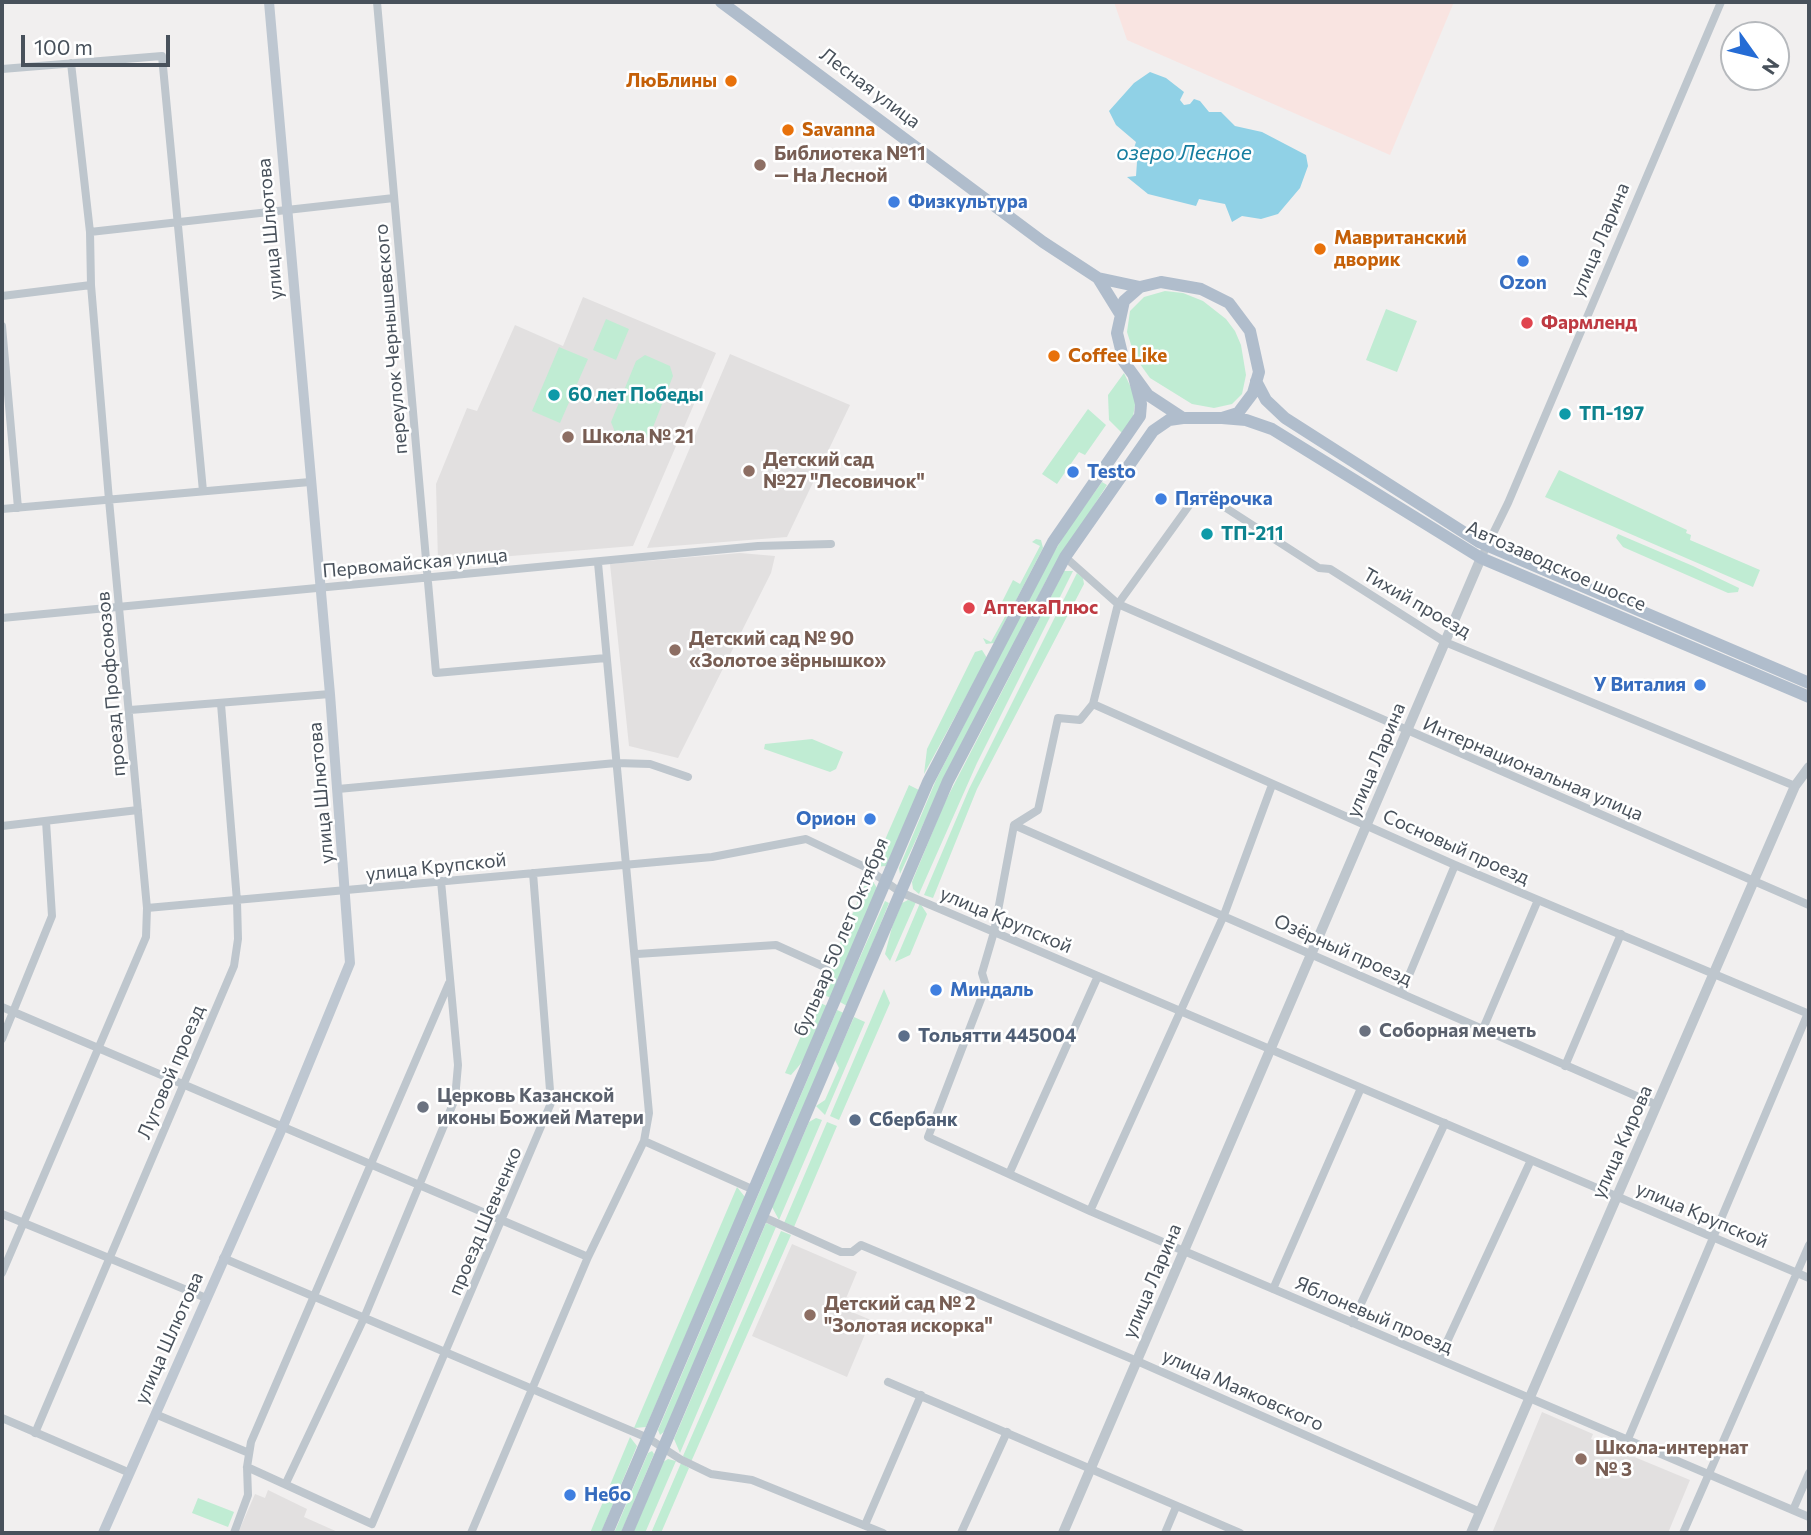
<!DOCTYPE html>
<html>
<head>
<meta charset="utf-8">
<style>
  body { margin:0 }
  #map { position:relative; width:1811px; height:1535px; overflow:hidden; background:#f1efef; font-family:Commissioner,sans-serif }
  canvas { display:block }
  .frame { position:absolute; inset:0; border:4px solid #48515b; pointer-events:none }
  .north { position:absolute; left:1720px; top:21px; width:70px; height:70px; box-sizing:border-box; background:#fff; border:2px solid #b6b9bd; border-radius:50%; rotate:124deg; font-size:19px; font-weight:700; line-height:28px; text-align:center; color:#48515b }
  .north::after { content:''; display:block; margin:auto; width:24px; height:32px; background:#256cd5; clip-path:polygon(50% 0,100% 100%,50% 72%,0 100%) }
  .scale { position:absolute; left:21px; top:35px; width:149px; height:32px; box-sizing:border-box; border:4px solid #48515b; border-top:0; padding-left:9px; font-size:21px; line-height:24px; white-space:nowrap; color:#48515b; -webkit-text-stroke:5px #fff; paint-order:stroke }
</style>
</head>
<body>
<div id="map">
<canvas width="1811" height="1535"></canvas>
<div class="frame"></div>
<div class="north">N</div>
<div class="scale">100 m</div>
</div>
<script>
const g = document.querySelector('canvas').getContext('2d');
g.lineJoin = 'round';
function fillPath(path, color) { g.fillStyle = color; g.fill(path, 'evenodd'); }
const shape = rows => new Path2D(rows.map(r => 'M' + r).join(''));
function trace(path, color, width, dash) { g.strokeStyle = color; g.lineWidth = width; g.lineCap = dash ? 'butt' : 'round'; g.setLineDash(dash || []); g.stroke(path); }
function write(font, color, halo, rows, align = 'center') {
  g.font = font + ' Commissioner,sans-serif'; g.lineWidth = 5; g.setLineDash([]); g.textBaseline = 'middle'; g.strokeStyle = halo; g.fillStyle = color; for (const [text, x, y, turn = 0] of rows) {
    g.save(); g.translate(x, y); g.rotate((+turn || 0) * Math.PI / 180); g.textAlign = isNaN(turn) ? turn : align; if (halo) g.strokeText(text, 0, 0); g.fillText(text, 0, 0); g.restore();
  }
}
const education = shape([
  [583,297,716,353,633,546,438,562,436,484,467,408,477,411,515,325,563,346],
  [730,354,850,405,787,537,647,548],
  [740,553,775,556,771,573,678,758,629,746,610,564],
  [792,1244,857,1272,842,1308,871,1320,847,1377,752,1336],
  [1542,1412,1593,1434,1591,1439,1690,1480,1668,1533,1492,1533],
  [268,1490,307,1509,304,1517,340,1533,238,1533,255,1494,265,1498]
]);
const medical = shape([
  [1114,2,1454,2,1390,155,1127,40]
]);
const green = shape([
  [1165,291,1183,293,1203,301,1226,319,1235,331,1241,345,1246,375,1242,394,1232,404,1214,408,1192,404,1150,378,1135,357,1127,332,1130,311,1144,297],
  [1386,309,1417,321,1397,372,1366,360],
  [606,319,629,329,616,360,593,350],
  [559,347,588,359,560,423,532,411],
  [645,355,670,366,673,376,650,435,641,442,615,432,611,422,636,361],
  [1124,373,1136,398,1133,417,1122,433,1109,420,1108,395],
  [1088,409,1106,425,1085,455,1079,452,1057,484,1042,474],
  [1559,470,1687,530,1686,533,1691,535,1690,540,1760,570,1753,587,1545,497],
  [1102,482,1107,485,1047,579,942,784,900,874,899,868,936,780,1041,574,1068,529],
  [1618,534,1693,566,1739,588,1738,592,1728,593,1623,547,1616,538],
  [1036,539,1041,540,1043,548,994,643,986,644,983,638,991,642,1008,611,1000,606,1013,580,1020,584,1040,546,1032,542],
  [1064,571,1073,571,977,763,919,894,913,889,912,882,944,804],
  [1077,573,1083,578,1084,584,977,789,933,898,924,895,969,789],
  [982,650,987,658,924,774,927,749,975,652],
  [812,739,843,752,836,769,830,772,764,749,765,744],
  [909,785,919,790,886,866,873,867],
  [869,875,877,888,831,998,819,993],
  [908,900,916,902,890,961,885,954,892,927,902,903],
  [885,901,889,903,847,1006,840,1002],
  [920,903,927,914,910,955,895,962],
  [884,989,890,1003,839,1120,830,1116],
  [816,1001,827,1006,804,1060,791,1075,785,1073],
  [837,1010,844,1013,665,1431,660,1435,658,1430],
  [854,1017,865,1022,825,1115,816,1106,825,1100,839,1068,835,1060],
  [816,1118,822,1120,779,1220,772,1207,809,1122],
  [827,1122,837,1126,794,1227,784,1223],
  [737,1187,745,1197,646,1427,634,1428],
  [766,1223,776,1227,680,1453,674,1439],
  [781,1231,791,1235,691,1462,683,1456],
  [630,1437,637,1446,601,1533,590,1533],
  [652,1451,654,1454,621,1533,614,1533,648,1453],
  [668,1459,676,1461,645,1533,633,1533,663,1462],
  [681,1463,689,1468,661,1533,651,1533],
  [198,1498,234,1512,228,1527,192,1513]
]);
const water = shape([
  [1150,72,1166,78,1184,92,1180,100,1184,105,1190,104,1194,99,1200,101,1209,112,1221,112,1235,126,1262,132,1306,155,1308,166,1300,188,1278,214,1261,219,1242,216,1232,222,1225,204,1199,199,1196,206,1148,194,1127,177,1136,176,1137,162,1133,151,1136,142,1116,125,1109,111,1134,83]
]);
const minor = shape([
  [377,2,436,673,606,658],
  [2,69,162,56,203,491],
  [90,232,394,198],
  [2,296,91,285],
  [2,326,18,508],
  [2,509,310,482],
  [1065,557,1118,604,1809,905],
  [1481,558,1508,503,1721,2],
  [2,618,758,546,831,544],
  [1093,704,1455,865,1809,1014],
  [130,710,330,694],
  [1795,786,1445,642,1330,569,1319,568,1209,497,1199,496,1193,500,1118,604,1093,704,1080,720,1058,718,1038,810,1014,825,994,932,982,973,986,986,928,1137,1090,1211,1809,1517],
  [338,789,616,763,650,764,688,777],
  [1014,825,1657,1105],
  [2,826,138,810],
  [147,908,712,857,806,839,865,867,900,892,1809,1278],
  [637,954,776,945,827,968],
  [1402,992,1455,865],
  [2,1007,588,1257],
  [1482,1031,1538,900],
  [2,1039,52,916,46,821],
  [1565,1066,1621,934],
  [644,1141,754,1190],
  [1009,1174,1098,976],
  [1090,1211,1224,915,1272,785],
  [2,1214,206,1298],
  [761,1216,841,1252,852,1252,861,1245,1137,1361,1480,1512],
  [223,1258,648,1438,680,1459,711,1474,752,1480,883,1533],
  [2,1273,146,937,147,908,109,500,91,285,90,232,71,63],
  [1273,1289,1361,1088],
  [1352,1323,1445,1123],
  [1439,1359,1531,1160],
  [888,1382,1240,1533],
  [155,1414,249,1453],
  [2,1418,130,1473],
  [35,1433,234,966,238,939,237,901,221,704],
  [1628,1439,1808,1013],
  [247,1467,372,1524,551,1103,533,873],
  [286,1483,364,1318,455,1099,458,1065,441,881],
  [1793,1510,1809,1473],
  [865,1525,921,1395],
  [234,1533,248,1495,247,1467,251,1442,449,983],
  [471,1533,588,1257,644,1141,649,1113,598,563],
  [961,1533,1007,1432],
  [1165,1533,1176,1507],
  [1683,1533,1809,1245]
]);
const tertiary = shape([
  [1063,1533,1481,558],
  [1471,1533,1795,786,1809,767]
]);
const secondary = shape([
  [103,1533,283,1126,350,963,330,694,269,2]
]);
const primary = shape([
  [721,2,1043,242,1098,278,1140,287],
  [1098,278,1119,312],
  [1161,282,1201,289,1229,303,1250,331,1259,372,1253,393,1238,413,1222,418,1183,418,1148,395,1124,362,1117,333,1124,301,1140,287,1161,282],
  [1256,381,1266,400,1285,418,1479,542,1809,683],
  [1222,418,1246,420,1272,429,1481,558,1809,697],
  [607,1533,928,782,1053,542,1140,416,1141,404,1134,377],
  [627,1533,948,781,1065,557,1153,431,1169,420,1183,418]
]);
const markers = [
  [731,81,7,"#e8710a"],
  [788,130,7,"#e8710a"],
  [760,165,7,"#8d6e63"],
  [894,202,7,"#3f7fe0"],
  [1320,249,7,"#e8710a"],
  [1523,261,7,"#3f7fe0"],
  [1527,323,7,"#e0444e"],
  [1054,356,7,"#e8710a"],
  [554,395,7,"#0f9aa8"],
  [1565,414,7,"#0f9aa8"],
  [568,437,7,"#8d6e63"],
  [749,471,7,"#8d6e63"],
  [1073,472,7,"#3f7fe0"],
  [1161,499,7,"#3f7fe0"],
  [1207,534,7,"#0f9aa8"],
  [969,608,7,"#e0444e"],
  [675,650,7,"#8d6e63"],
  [1700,685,7,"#3f7fe0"],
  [870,819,7,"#3f7fe0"],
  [936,990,7,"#3f7fe0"],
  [1365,1031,7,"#6b7280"],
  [904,1036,7,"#5c6f8a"],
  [423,1107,7,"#6b7280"],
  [855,1120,7,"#5c6f8a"],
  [810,1315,7,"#8d6e63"],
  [1581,1459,7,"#8d6e63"],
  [570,1495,7,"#3f7fe0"]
];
const foodNames = [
  ["ЛюБлины",717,81,"right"],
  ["Savanna",802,130],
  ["Мавританский",1334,238],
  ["дворик",1334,260],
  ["Coffee Like",1068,356]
];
const streetNames = [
  ["Лесная улица",870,88,37],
  ["улица Шлютова",270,229,-95],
  ["улица Ларина",1600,240,-67],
  ["переулок Чернышевского",391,339,-95],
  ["Первомайская улица",415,563,-5],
  ["Автозаводское шоссе",1556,566,24],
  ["Тихий проезд",1417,603,30],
  ["проезд Профсоюзов",111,684,-95],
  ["улица Ларина",1376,760,-67],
  ["Интернациональная улица",1533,769,23],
  ["улица Шлютова",321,793,-95],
  ["Сосновый проезд",1456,847,24],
  ["улица Крупской",436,867,-6],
  ["улица Крупской",1006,920,23],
  ["бульвар 50 лет Октября",841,937,-67],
  ["Озёрный проезд",1343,950,24],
  ["Луговой проезд",171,1072,-67],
  ["улица Кирова",1622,1142,-66],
  ["улица Крупской",1702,1215,23],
  ["проезд Шевченко",485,1221,-67],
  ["улица Ларина",1152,1281,-67],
  ["Яблоневый проезд",1374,1315,23],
  ["улица Шлютова",169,1338,-66],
  ["улица Маяковского",1243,1390,24]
];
const educationNames = [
  ["Библиотека №11",774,154],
  ["— На Лесной",774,176],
  ["Школа № 21",582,437],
  ["Детский сад",763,460],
  ["№27 \"Лесовичок\"",763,482],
  ["Детский сад № 90",689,639],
  ["«Золотое зёрнышко»",689,661],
  ["Детский сад № 2",824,1304],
  ["\"Золотая искорка\"",824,1326],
  ["Школа-интернат",1595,1448],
  ["№ 3",1595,1470]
];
const shopNames = [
  ["Физкультура",908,202],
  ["Ozon",1523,283,"center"],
  ["Testo",1087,472],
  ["Пятёрочка",1175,499],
  ["У Виталия",1686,685,"right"],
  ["Орион",856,819,"right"],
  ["Миндаль",950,990],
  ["Небо",584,1495]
];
const healthNames = [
  ["Фармленд",1541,323],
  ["АптекаПлюс",983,608]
];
const cultureNames = [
  ["60 лет Победы",568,395],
  ["ТП-197",1579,414],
  ["ТП-211",1221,534]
];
const worshipNames = [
  ["Cоборная мечеть",1379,1031],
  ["Церковь Казанской",437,1096],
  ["иконы Божией Матери",437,1118]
];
const serviceNames = [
  ["Тольятти 445004",918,1036],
  ["Сбербанк",869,1120]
];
const waterNames = [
  ["озеро Лесное",1184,153]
];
fillPath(education, '#e2e0e0');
fillPath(medical, '#f9e4e1');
fillPath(green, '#c0ecd3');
fillPath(water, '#90d1e6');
trace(minor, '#bec6cd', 8);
trace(tertiary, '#bec6cd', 10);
trace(secondary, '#bec7d1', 10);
trace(primary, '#b0bdcc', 12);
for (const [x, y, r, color] of markers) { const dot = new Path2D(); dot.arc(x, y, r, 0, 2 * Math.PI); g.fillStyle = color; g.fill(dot); trace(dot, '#fff', 2.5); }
write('bold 19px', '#c56008', '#fff', foodNames, 'left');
write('19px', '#48515b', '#fff', streetNames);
write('bold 19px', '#785e54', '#fff', educationNames, 'left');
write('bold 19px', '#366cbe', '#fff', shopNames, 'left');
write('bold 19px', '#be3a42', '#fff', healthNames, 'left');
write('bold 19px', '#0d838f', '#fff', cultureNames, 'left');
write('bold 19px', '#5b616d', '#fff', worshipNames, 'left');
write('bold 19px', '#4e5e75', '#fff', serviceNames, 'left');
write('italic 21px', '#167ea0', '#fff', waterNames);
</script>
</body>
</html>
